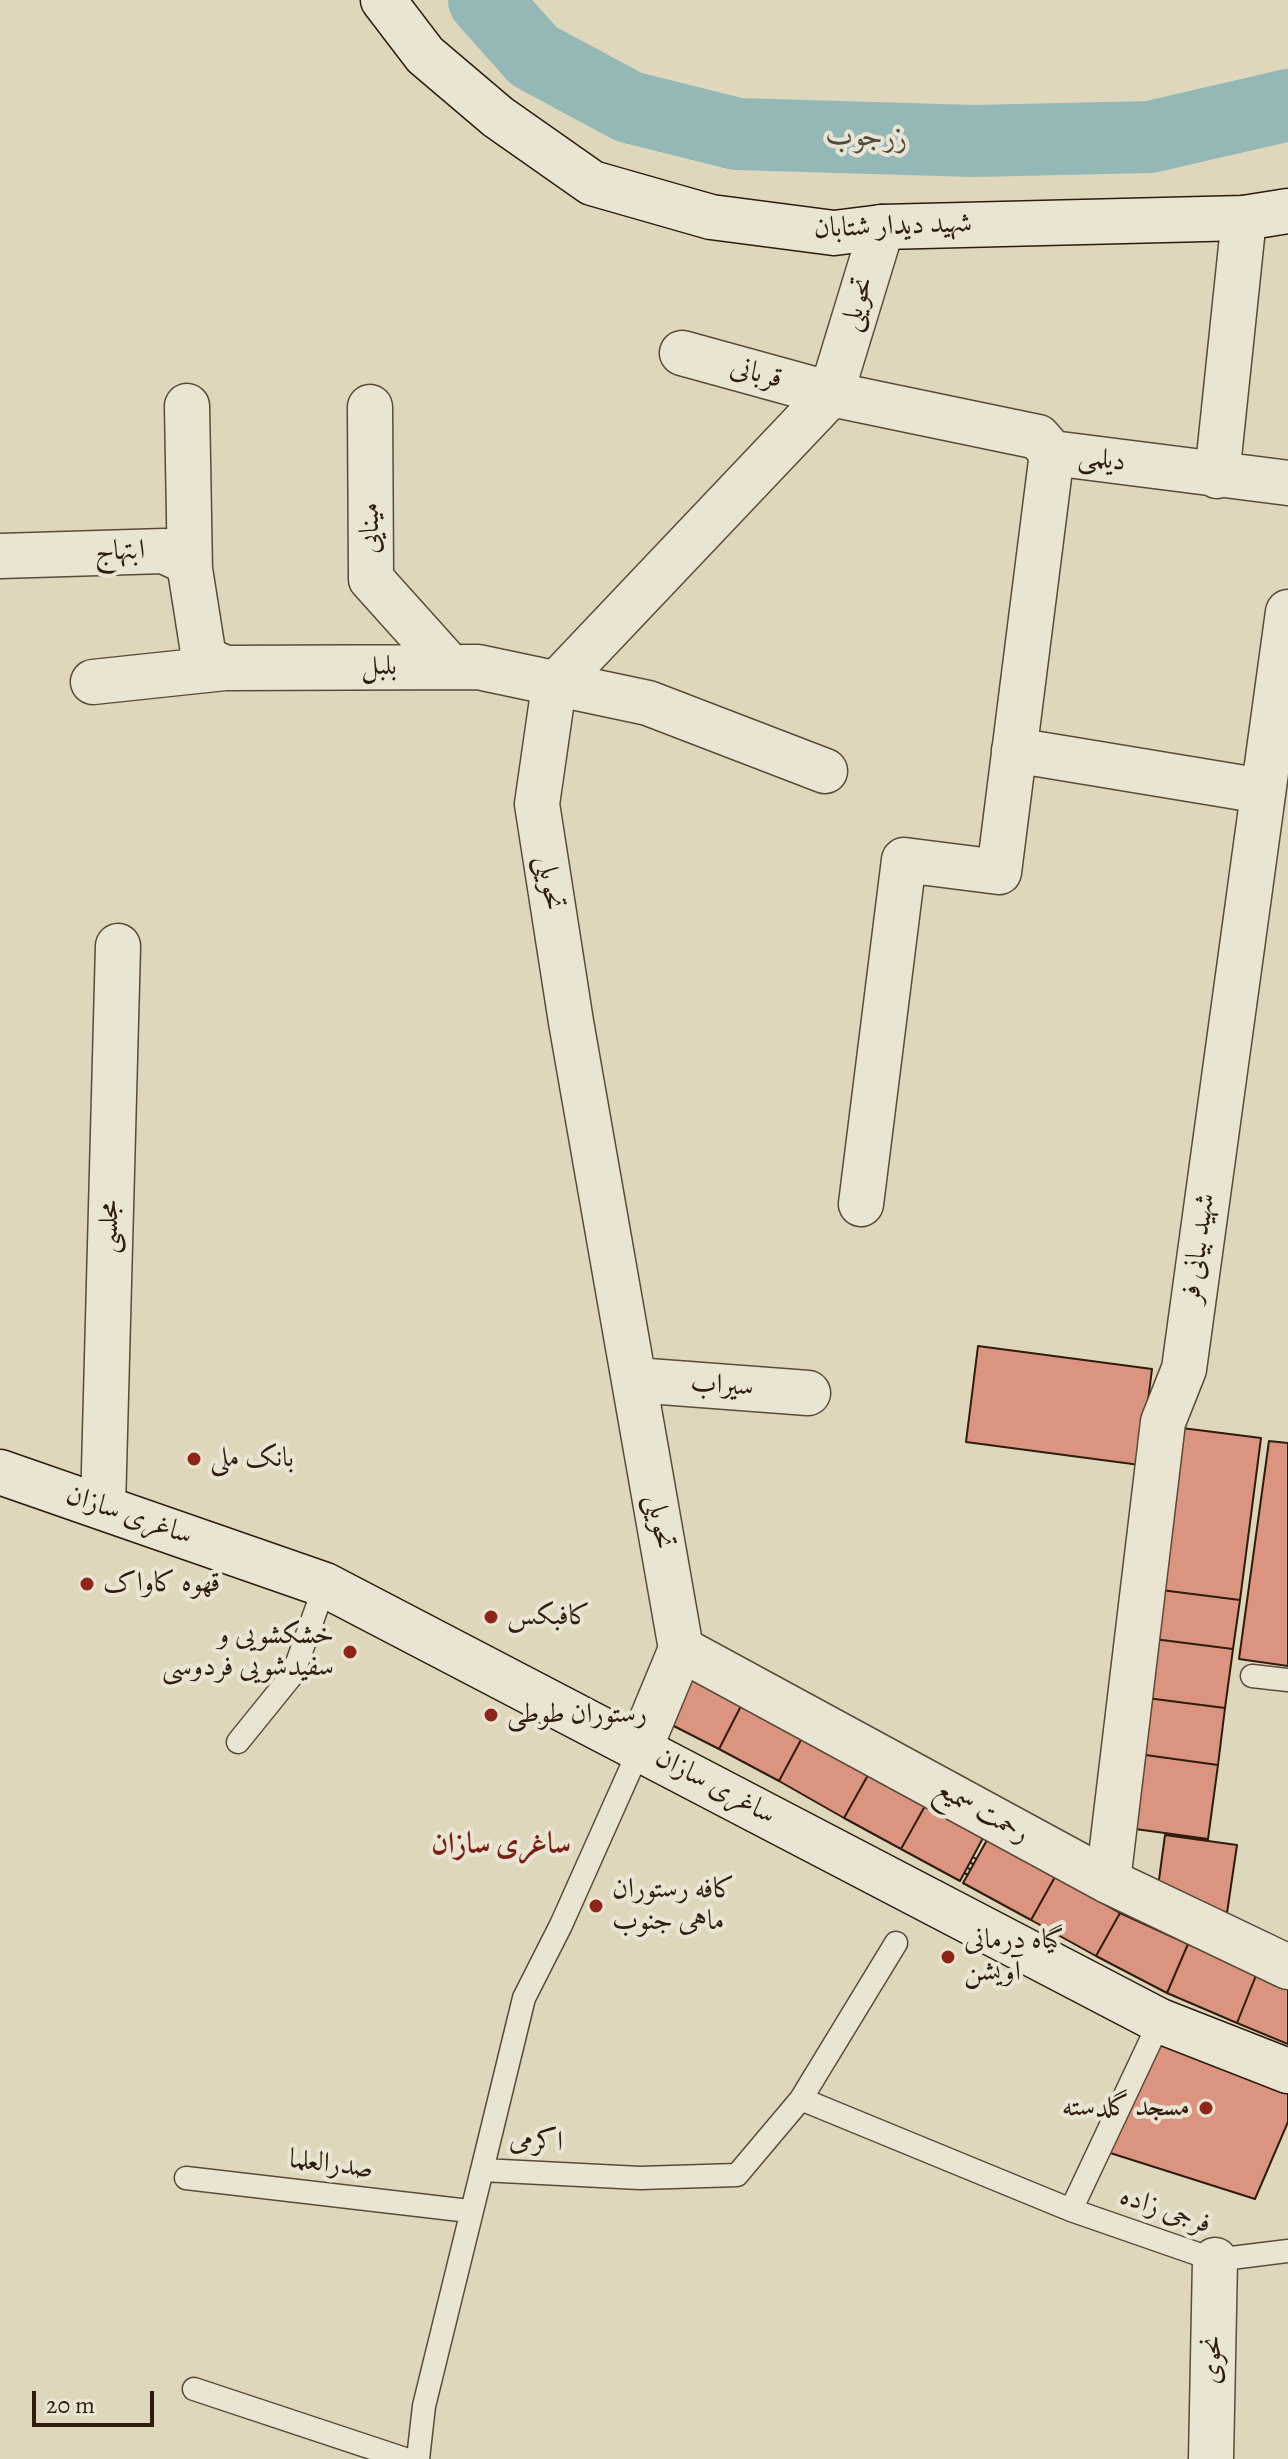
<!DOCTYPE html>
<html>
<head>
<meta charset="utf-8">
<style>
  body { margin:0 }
  #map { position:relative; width:1288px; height:2459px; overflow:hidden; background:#ded7bb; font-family:Alegreya,serif }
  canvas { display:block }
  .scale { position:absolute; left:32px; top:2391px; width:122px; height:36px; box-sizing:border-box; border:4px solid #2e1c0d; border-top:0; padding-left:10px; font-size:24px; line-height:28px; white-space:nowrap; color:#2e1c0d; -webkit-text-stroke:6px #eae5d3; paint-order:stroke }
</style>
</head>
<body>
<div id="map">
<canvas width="1288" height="2459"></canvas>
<div class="scale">20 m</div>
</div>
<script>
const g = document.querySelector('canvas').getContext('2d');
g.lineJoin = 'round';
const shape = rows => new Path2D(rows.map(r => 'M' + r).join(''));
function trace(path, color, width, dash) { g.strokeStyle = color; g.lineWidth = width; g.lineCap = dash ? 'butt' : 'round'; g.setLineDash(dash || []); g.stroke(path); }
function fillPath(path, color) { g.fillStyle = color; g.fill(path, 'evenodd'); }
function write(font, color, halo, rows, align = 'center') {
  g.font = font + ' Alegreya,Amiri,serif'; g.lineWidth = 8; g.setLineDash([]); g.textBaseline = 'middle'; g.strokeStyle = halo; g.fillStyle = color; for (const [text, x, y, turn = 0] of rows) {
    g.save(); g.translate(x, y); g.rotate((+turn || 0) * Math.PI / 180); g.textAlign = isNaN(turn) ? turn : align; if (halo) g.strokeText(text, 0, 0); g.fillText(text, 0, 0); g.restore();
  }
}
const river = shape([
  [484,0,534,56,629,107,737,134,974,141,1150,137,1288,105]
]);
const building = shape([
  [978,1346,1152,1369,1140,1465,966,1442,978,1346],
  [1174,1427,1261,1438,1240,1600,1153,1589,1174,1427],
  [1269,1441,1288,1443,1288,1666,1239,1659,1269,1441],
  [1153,1589,1240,1600,1233,1649,1146,1638,1153,1589],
  [1146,1638,1233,1649,1225,1708,1139,1697,1146,1638],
  [681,1674,741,1706,719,1749,658,1718,681,1674],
  [1139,1697,1225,1708,1218,1765,1131,1753,1139,1697],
  [741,1706,802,1738,779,1781,719,1749,741,1706],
  [802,1738,868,1775,844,1818,779,1781,802,1738],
  [1131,1753,1218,1765,1208,1839,1121,1827,1131,1753],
  [868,1775,925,1806,901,1849,844,1818,868,1775],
  [925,1806,983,1838,960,1881,901,1849,925,1806],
  [1165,1835,1237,1845,1227,1913,1158,1887,1165,1835],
  [987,1840,1055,1877,1031,1920,963,1883,987,1840],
  [1055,1877,1120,1913,1096,1956,1031,1920,1055,1877],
  [1120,1913,1188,1944,1167,1993,1096,1956,1120,1913],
  [1188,1944,1257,1973,1237,2023,1167,1993,1188,1944],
  [1257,1973,1288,1986,1288,2044,1237,2023,1257,1973],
  [1159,2032,1188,2055,1288,2093,1288,2122,1255,2199,1104,2151,1159,2032]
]);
const path = shape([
  [966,1875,976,1855]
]);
const lane = shape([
  [1252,1676,1288,1680],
  [238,1742,293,1674,325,1585],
  [801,2099,1071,2210,1215,2260,1288,2251],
  [482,2170,524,1998,561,1925,640,1748],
  [186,2178,469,2211],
  [1071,2210,1160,2021],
  [194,2389,405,2459],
  [418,2459,424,2406,482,2170,640,2178,737,2175,801,2099,896,1943]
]);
const street = shape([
  [682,353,831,394,1038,437,1052,453,1288,483],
  [187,406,190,572],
  [370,407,371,579,450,667],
  [1217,476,1244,218],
  [0,556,164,551,189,563,204,658,225,668,478,667,648,703,825,771],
  [93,682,225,668],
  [1014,750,1262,791],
  [861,1204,904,860,999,872,1052,453],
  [635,1380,808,1393],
  [103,1507,118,946],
  [681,1649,571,1022,537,804,554,686,831,394,882,227],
  [681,1649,1108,1881,1288,1967],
  [640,1748,681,1649],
  [1108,1881,1163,1422,1184,1369,1288,612],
  [1211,2459,1215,2260]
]);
const secondary = shape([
  [383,0,425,55,498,117,592,183,711,217,834,233,882,227,1244,218,1288,211],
  [0,1472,325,1585,1160,2021,1288,2071]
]);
const markers = [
  [194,1459,8,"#8f2418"],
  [87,1584,8,"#8f2418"],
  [491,1617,8,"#8f2418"],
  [350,1652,8,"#8f2418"],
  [491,1715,8,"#8f2418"],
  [596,1906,8,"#8f2418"],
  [948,1957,8,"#8f2418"],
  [1206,2108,8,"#8f2418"]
];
const streetNames = [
  ["شهید دیدار شتابان",893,227,-2],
  ["تحویلی",858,304,-73],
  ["قربانی",756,374,15],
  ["دیلمی",1102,460,8],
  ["مینایی",371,528,-90],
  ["ابتهاج",120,552,-2],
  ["بلبل",379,667],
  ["تحویلی",549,883,81],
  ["مجلسی",110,1227,-88],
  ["شهید بیانی فر",1199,1248,-82],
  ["سیراب",722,1386,4],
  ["ساغری سازان",129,1516,19],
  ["تحویلی",659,1522,80],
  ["ساغری سازان",715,1787,28],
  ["رحمت سمیع",982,1812,29],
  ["اکرمی",536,2142,3],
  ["صدرالعلما",331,2165,7],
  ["فرجی زاده",1165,2211,19],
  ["نحوی",1213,2360,-89]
];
const poiNames = [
  ["بانک ملی",210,1459],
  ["قهوه کاواک",103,1584],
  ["کافبکس",507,1617],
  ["خشکشویی و",334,1636,"right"],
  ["سفیدشویی فردوسی",334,1668,"right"],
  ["رستوران طوطی",507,1715],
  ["کافه رستوران",612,1890],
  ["ماهی جنوب",612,1922],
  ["گیاه درمانی",964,1941],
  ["آویشن",964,1973],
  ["مسجد گلدسته",1190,2108,"right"]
];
const waterNames = [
  ["زرجوب",867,138,2]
];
const neighbourhoodNames = [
  ["ساغری سازان",501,1846]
];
trace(river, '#94b8b6', 72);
fillPath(building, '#db947f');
trace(building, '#2e1c0d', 2);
trace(lane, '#5a4b38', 25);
trace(street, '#5a4b38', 47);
trace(secondary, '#2e1c0d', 47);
trace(path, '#2e1c0d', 5, [2, 4]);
trace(lane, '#eae5d3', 22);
trace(street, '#eae5d3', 44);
trace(secondary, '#eae5d3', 44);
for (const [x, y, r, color] of markers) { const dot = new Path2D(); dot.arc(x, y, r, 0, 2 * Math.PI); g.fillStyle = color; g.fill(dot); trace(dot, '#eae5d3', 3); }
write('28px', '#2e1c0d', '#eae5d3', streetNames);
write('28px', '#2e1c0d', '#eae5d3', poiNames, 'left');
write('italic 30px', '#4d4b40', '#eae5d3', waterNames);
write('bold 30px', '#7a1f14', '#eae5d3', neighbourhoodNames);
</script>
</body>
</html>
